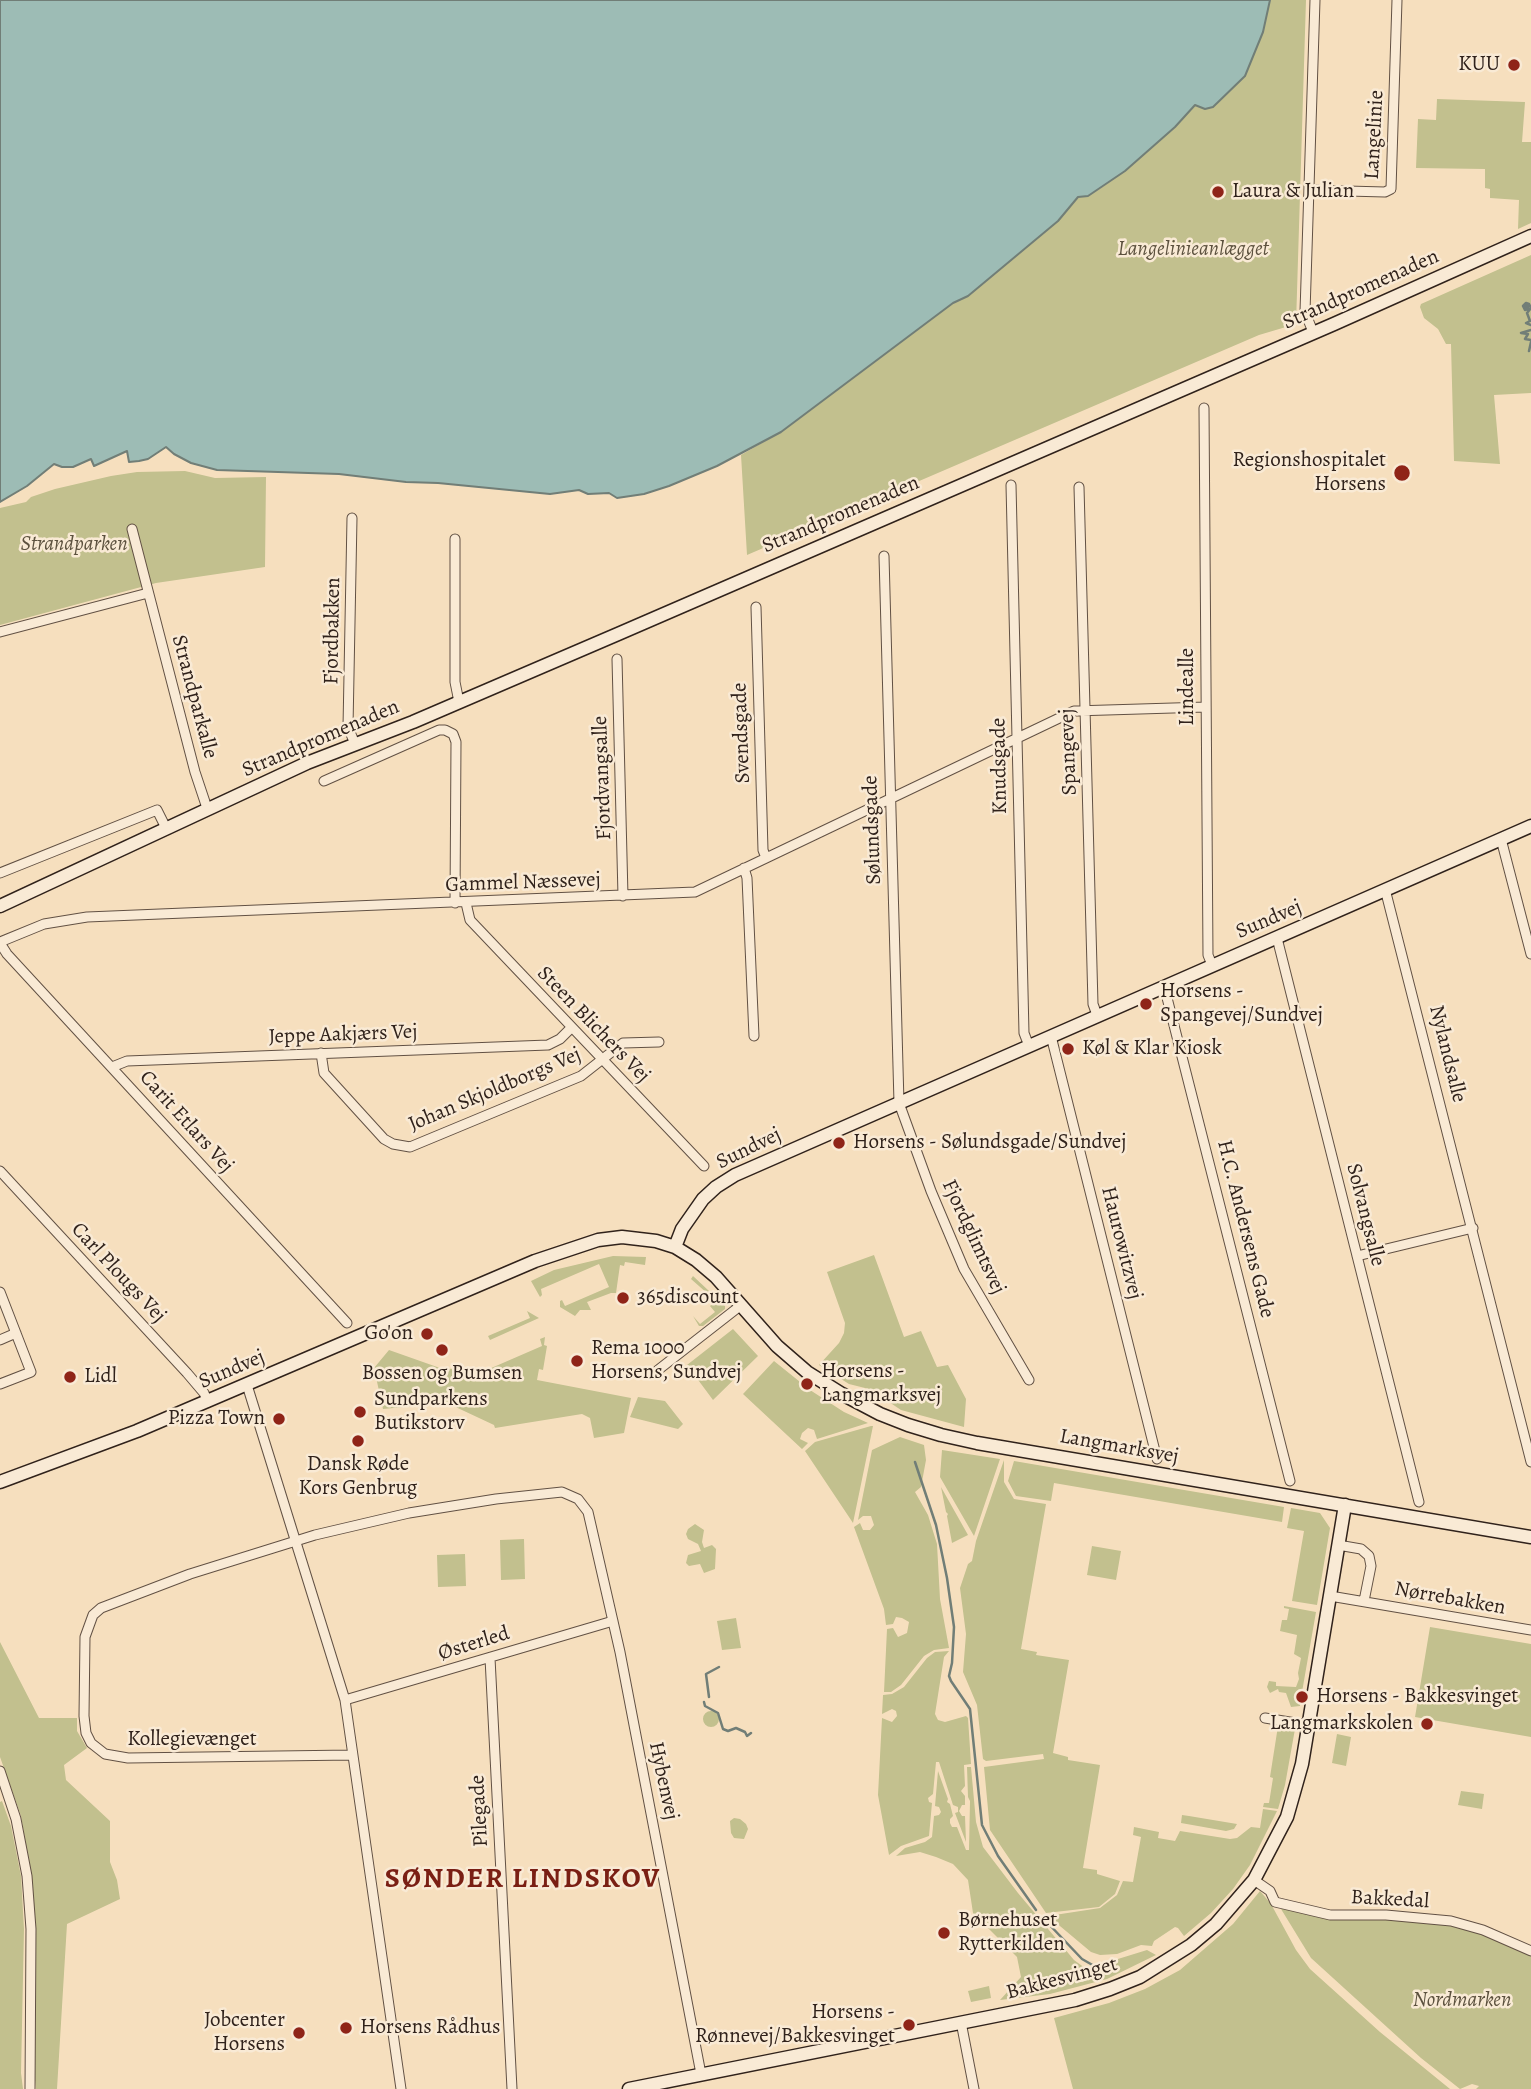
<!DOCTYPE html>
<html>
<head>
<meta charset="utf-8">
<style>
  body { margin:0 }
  canvas { display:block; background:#f6dfbe }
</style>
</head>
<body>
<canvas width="1531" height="2089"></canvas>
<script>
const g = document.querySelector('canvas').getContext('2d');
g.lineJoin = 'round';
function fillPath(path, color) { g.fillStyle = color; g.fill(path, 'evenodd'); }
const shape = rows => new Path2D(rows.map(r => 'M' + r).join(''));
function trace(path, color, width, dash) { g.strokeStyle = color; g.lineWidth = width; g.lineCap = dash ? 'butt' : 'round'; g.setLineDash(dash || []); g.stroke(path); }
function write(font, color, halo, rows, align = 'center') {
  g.font = font + ' Alegreya,serif'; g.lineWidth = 5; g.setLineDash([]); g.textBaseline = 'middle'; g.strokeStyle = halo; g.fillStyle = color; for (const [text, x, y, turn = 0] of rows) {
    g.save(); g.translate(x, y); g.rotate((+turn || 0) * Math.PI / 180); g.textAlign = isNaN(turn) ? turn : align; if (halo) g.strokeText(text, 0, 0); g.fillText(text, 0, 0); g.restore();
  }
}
const green = shape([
  [1270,0,1306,0,1296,324,1259,335,747,555,741,455,781,432,953,303,968,296,1058,221,1078,197,1098,190,1125,171,1175,127,1263,32],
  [1437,99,1525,102,1522,142,1531,142,1531,223,1518,229,1519,200,1490,198,1490,189,1485,188,1485,169,1416,168,1418,119,1436,120],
  [1531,255,1531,393,1494,395,1500,464,1454,461,1451,344,1446,344,1438,329,1424,318,1420,307,1421,304],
  [185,471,215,478,266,477,265,567,156,583,0,625,0,508,26,502,31,497,55,489,111,476,137,472],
  [874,1255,904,1337,921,1331,937,1367,948,1365,966,1399,964,1427,901,1410,877,1394,877,1391,849,1384,819,1365,839,1343,844,1333,845,1323,827,1272],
  [613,1256,646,1257,645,1265,625,1262,624,1266,620,1265,616,1293,611,1293,587,1302,591,1310,580,1310,575,1316,560,1307,560,1301,562,1300,565,1306,609,1287,599,1264,541,1289,542,1295,540,1297,531,1281,554,1270],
  [693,1276,725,1306,725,1309,703,1326,699,1326,693,1316,700,1324,715,1312,710,1306,716,1301,691,1279],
  [527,1311,539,1318,490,1340,488,1336,530,1318],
  [733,1329,758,1356,713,1400,687,1365],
  [545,1337,544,1345,547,1346,543,1370,539,1369,537,1380,631,1398,624,1433,594,1438,590,1418,582,1414,495,1428,494,1425,447,1403,383,1409,374,1368,389,1350,440,1368,490,1372,489,1369,542,1346,540,1339],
  [774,1361,810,1390,844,1412,868,1423,817,1439,814,1430,808,1428,802,1433,800,1439,808,1443,802,1449,743,1394],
  [638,1397,665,1401,683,1424,678,1429,630,1417],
  [871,1426,873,1426,853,1523,805,1451,815,1442],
  [900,1437,924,1445,926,1460,921,1487,915,1492,928,1515,937,1544,940,1599,949,1648,934,1650,924,1656,901,1685,891,1692,884,1692,887,1629,893,1628,898,1637,907,1633,909,1622,902,1618,896,1617,893,1624,886,1625,884,1609,854,1527,860,1523,863,1530,870,1530,874,1525,871,1516,863,1516,858,1520,872,1450],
  [942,1450,1000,1459,974,1536,940,1477],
  [1004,1460,1004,1482,1014,1499,1046,1504,1021,1649,1037,1652,1036,1655,1069,1660,1053,1753,1068,1757,1068,1760,1100,1765,1083,1868,1097,1870,1097,1874,1120,1881,1115,1894,1099,1907,1046,1913,990,1830,984,1767,1044,1759,1043,1754,986,1761,983,1759,977,1705,963,1672,966,1634,960,1588,968,1564,972,1561,976,1541],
  [1014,1461,1284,1507,1282,1522,1054,1483,1051,1501,1016,1496,1008,1481],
  [941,1487,968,1535,952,1543,947,1516,948,1514,946,1512],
  [1291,1508,1320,1513,1330,1528,1317,1605,1292,1601,1304,1531,1287,1528],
  [695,1524,704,1530,702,1542,704,1548,712,1545,716,1549,715,1569,704,1573,700,1564,689,1566,686,1563,688,1555,701,1551,698,1544,688,1539,686,1534,688,1529],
  [524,1539,525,1579,501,1580,500,1540],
  [1092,1546,1121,1551,1116,1580,1087,1575],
  [465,1554,466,1586,438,1587,437,1555],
  [1284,1606,1316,1612,1302,1692,1300,1695,1300,1706,1291,1707,1286,1693,1279,1692,1278,1689,1270,1693,1267,1687,1269,1681,1276,1682,1276,1686,1296,1687,1299,1679,1298,1673,1301,1658,1294,1654,1297,1635,1280,1631,1282,1620,1287,1620,1289,1609,1284,1608],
  [736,1618,741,1648,722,1650,717,1621],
  [1430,1627,1531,1644,1531,1737,1415,1717],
  [0,1642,39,1718,77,1718,77,1731,87,1748,64,1765,66,1780,110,1821,110,1862,117,1880,120,1899,67,1924,57,2089,36,2089,34,2072,36,1966,31,1874,21,1816,0,1757],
  [949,1651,944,1657,935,1714,938,1720,945,1722,966,1716,968,1718,971,1764,964,1765,965,1786,961,1791,965,1796,965,1805,962,1805,959,1811,962,1816,965,1816,966,1842,955,1813,958,1812,958,1807,953,1805,939,1762,936,1762,933,1794,928,1798,929,1802,932,1803,929,1836,901,1846,889,1855,878,1795,882,1718,892,1722,897,1716,896,1711,892,1709,882,1714,883,1695,892,1694,904,1687,927,1658,935,1652],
  '703 1719a8 8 0 1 1 16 0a8 8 0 1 1-16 0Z',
  [1278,1726,1295,1729,1285,1785,1278,1809,1263,1807,1264,1803,1269,1803,1273,1778,1270,1777],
  [1337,1734,1351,1737,1346,1766,1332,1763],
  [967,1767,971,1767,976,1822,983,1847,1018,1893,1074,1960,1089,1971,1104,1967,1105,1963,1147,1950,1156,1955,1107,1979,1050,1994,1000,2000,1021,1977,1017,1957,973,1913,968,1880,953,1864,936,1857,920,1852,896,1856,905,1848,925,1842,932,1837,934,1816,939,1815,941,1812,939,1807,935,1806,938,1771,948,1799,947,1802,950,1804,953,1816,950,1819,950,1823,952,1827,957,1827,966,1850,969,1850,970,1801,968,1797],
  [1461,1791,1484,1794,1482,1809,1458,1805],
  [2,1801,11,1826,21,1876,24,1929,21,2073,23,2089,0,2089,0,1802],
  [1263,1809,1277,1811,1250,1865,1233,1889,1211,1913,1184,1936,1178,1928,1175,1927,1154,1941,1152,1946,1141,1945,1117,1954,1100,1955,1091,1952,1048,1916,1100,1908,1117,1895,1123,1881,1133,1882,1141,1837,1133,1835,1134,1827,1159,1832,1158,1838,1175,1841,1180,1831,1230,1839,1237,1838,1251,1827,1260,1828],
  [1182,1815,1189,1816,1237,1824,1234,1829,1226,1831,1181,1823],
  [734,1818,740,1819,746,1824,748,1829,744,1839,734,1838,731,1833,730,1821],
  [1260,1891,1271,1904,1296,1950,1310,1969,1380,2032,1450,2089,1073,2089,1054,2018,1109,2003,1145,1989,1180,1970,1233,1924],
  [1289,1908,1446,1924,1476,1932,1531,1955,1531,2089,1476,2089,1479,2086,1472,2084,1460,2089,1421,2058,1311,1958,1281,1909],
  [989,1986,991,1998,971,2002,968,1991]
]);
const water = shape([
  [0,0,1270,0,1263,32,1245,76,1213,107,1205,109,1195,105,1175,127,1125,171,1088,196,1078,197,1058,221,968,296,953,303,781,432,717,466,669,486,644,494,617,498,609,493,588,494,579,490,550,494,438,483,406,482,339,474,217,470,191,463,174,454,166,447,148,459,139,461,129,462,127,451,94,466,91,459,73,467,62,467,54,464,27,486,0,502,0,0]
]);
const stream = shape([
  [1526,306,1526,308,1525,305,1528,306,1528,309,1525,310,1523,306,1526,303,1529,304,1531,308,1527,313,1530,321,1526,323,1531,325],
  [1531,330,1521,333,1528,334,1525,339,1531,340],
  [1529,351,1531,342],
  [915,1462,936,1525,947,1578,954,1627,952,1663,949,1676,951,1681,970,1709,982,1825,998,1856,1036,1910],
  [709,1697,706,1674,719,1667],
  [704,1702,705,1706,718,1713,723,1729,728,1731,736,1728,745,1732,747,1736,751,1733],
  [1044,1919,1082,1959,1096,1967]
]);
const street = shape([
  [1309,190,1385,192,1391,189,1397,0],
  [1313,332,1305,312,1315,0],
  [1204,408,1208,955,1212,965],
  [1011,485,1024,1033,1029,1046],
  [1079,487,1093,1004,1097,1015],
  [352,518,348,727,355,744],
  [132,529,195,772,207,808],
  [455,539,455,682,459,702],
  [884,556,899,1103,931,1191,964,1269,1029,1380],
  [756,607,763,850,766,858],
  [0,632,148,593],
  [617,659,623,896],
  [324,781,439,730,445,730,453,734,456,742,455,903],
  [1501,839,1531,954],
  [744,868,747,878,754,1036],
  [0,873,157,810,166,828],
  [1385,889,1531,1462],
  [466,903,470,920,704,1166],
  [1277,938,1419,1502],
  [0,942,44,924,87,917,695,892,1074,711,1206,707],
  [0,943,7,954,347,1323],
  [1164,986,1290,1481],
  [1051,1036,1157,1459],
  [321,1053,324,1073,384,1139,393,1144,410,1147,581,1076,623,1043,659,1042],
  [112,1067,127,1061,548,1045,560,1039,571,1028],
  [0,1171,187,1373,204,1393,208,1402],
  [1357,1256,1473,1228],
  [0,1340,16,1333],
  [658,1370,740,1306],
  [0,1384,31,1372,0,1292],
  [247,1385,345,1700,401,2089],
  [1338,1545,1361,1549,1369,1556,1371,1566,1364,1601],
  [1330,1596,1531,1630],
  [490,1658,512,2089],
  [345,1700,613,1621],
  [1265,1718,1308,1725],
  [352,1755,128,1758,105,1754,91,1743,86,1733,84,1716,85,1637,93,1615,101,1608,190,1574,315,1535,409,1513,496,1499,562,1492,578,1499,588,1512,620,1652,701,2074],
  [0,1771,16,1819,27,1876,31,1929,30,2089],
  [1254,1880,1270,1891,1275,1902,1330,1915,1386,1915,1451,1921,1483,1930,1531,1951],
  [961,2022,974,2089]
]);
const secondary = shape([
  [0,906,307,763,413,722,618,634,1334,324,1531,236],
  [675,1247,682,1229,703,1199,716,1187,735,1175,1531,826],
  [0,1482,137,1431,535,1261,598,1240,622,1237,656,1241,675,1247,696,1260,716,1277,777,1346,807,1372,842,1394,880,1414,908,1425,941,1435,977,1443,1531,1537],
  [629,2089,1075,2000,1110,1989,1140,1977,1191,1945,1216,1924,1254,1880,1287,1817,1302,1764,1345,1505]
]);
const markers = [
  [1514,65,7,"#8f2418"],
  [1218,192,7,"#8f2418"],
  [1402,473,9,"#8f2418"],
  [1146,1004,7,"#8f2418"],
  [1068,1049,7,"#8f2418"],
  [839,1143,7,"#8f2418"],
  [623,1298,7,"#8f2418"],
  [427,1334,7,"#8f2418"],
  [442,1350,7,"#8f2418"],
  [577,1361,7,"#8f2418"],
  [70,1377,7,"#8f2418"],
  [807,1384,7,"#8f2418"],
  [360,1412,7,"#8f2418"],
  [279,1419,7,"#8f2418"],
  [358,1441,7,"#8f2418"],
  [1302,1697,7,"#8f2418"],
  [1427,1724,7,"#8f2418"],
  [944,1933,7,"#8f2418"],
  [909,2025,7,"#8f2418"],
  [346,2028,7,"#8f2418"],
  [299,2033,7,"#8f2418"]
];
const poiNames = [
  ["KUU",1500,65,"right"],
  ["Laura & Julian",1232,192],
  ["Regionshospitalet",1386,461,"right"],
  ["Horsens",1386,485,"right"],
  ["Horsens -",1160,992],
  ["Spangevej/Sundvej",1160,1016],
  ["Køl & Klar Kiosk",1082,1049],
  ["Horsens - Sølundsgade/Sundvej",853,1143],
  ["365discount",637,1298],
  ["Go'on",413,1334,"right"],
  ["Rema 1000",591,1349],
  ["Horsens, Sundvej",591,1373],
  ["Horsens -",821,1372],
  ["Langmarksvej",821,1396],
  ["Bossen og Bumsen",442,1374,"center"],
  ["Lidl",84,1377],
  ["Sundparkens",374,1400],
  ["Butikstorv",374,1424],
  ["Pizza Town",265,1419,"right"],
  ["Dansk Røde",358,1465,"center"],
  ["Kors Genbrug",358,1489,"center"],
  ["Horsens - Bakkesvinget",1316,1697],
  ["Langmarkskolen",1413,1724,"right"],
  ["Børnehuset",958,1921],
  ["Rytterkilden",958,1945],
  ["Horsens -",895,2013,"right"],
  ["Rønnevej/Bakkesvinget",895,2037,"right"],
  ["Jobcenter",285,2021,"right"],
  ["Horsens",285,2045,"right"],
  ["Horsens Rådhus",360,2028]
];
const streetNames = [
  ["Langelinie",1375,135,-87],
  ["Strandpromenaden",1361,290,-24],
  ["Strandpromenaden",841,515,-23],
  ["Fjordbakken",333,631,-89],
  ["Lindealle",1188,687,-90],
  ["Strandparkalle",194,697,75],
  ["Svendsgade",742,733,-92],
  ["Strandpromenaden",321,739,-23],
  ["Spangevej",1069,752,-92],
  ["Knudsgade",1000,766,-91],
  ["Fjordvangsalle",603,778,-92],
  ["Sølundsgade",873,830,-92],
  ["Gammel Næssevej",523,883,-2],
  ["Sundvej",1269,920,-23],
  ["Steen Blichers Vej",593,1025,46],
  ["Jeppe Aakjærs Vej",343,1035,-2],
  ["Nylandsalle",1447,1054,76],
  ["Johan Skjoldborgs Vej",495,1090,-23],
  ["Carit Etlars Vej",186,1122,48],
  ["Sundvej",749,1149,-26],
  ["Solvangsalle",1365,1215,76],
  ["H.C. Andersens Gade",1245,1229,76],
  ["Fjordglimtsvej",973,1237,65],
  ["Haurowitzvej",1121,1243,76],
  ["Carl Plougs Vej",118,1273,47],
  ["Sundvej",232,1370,-23],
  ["Langmarksvej",1119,1447,10],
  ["Nørrebakken",1450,1599,10],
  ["Østerled",474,1644,-17],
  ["Kollegievænget",192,1740],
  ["Hybenvej",663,1781,78],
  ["Pilegade",480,1811,-93],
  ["Bakkedal",1390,1900,3],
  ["Bakkesvinget",1062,1979,-15]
];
const parkNames = [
  ["Langelinieanlægget",1193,250],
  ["Strandparken",74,545],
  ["Nordmarken",1462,2001]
];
const districtNames = [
  ["SØNDER LINDSKOV",523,1880]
];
fillPath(green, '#c2c08e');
fillPath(water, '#9dbcb5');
trace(water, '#717e77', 2);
trace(stream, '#717e77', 2.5);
trace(street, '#625144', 11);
trace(secondary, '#30221b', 15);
trace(street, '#f9ead5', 9);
trace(secondary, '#f9ead5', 12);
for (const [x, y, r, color] of markers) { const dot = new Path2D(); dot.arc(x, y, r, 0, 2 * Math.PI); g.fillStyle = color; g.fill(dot); trace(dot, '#f9ead5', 2.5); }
write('21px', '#30221b', '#f9ead5', poiNames, 'left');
write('21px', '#30221b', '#f9ead5', streetNames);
write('italic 21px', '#5c513e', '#f9ead5', parkNames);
g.letterSpacing = '2px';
write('bold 28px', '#7a1f14', '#f9ead5', districtNames);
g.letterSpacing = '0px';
</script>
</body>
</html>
